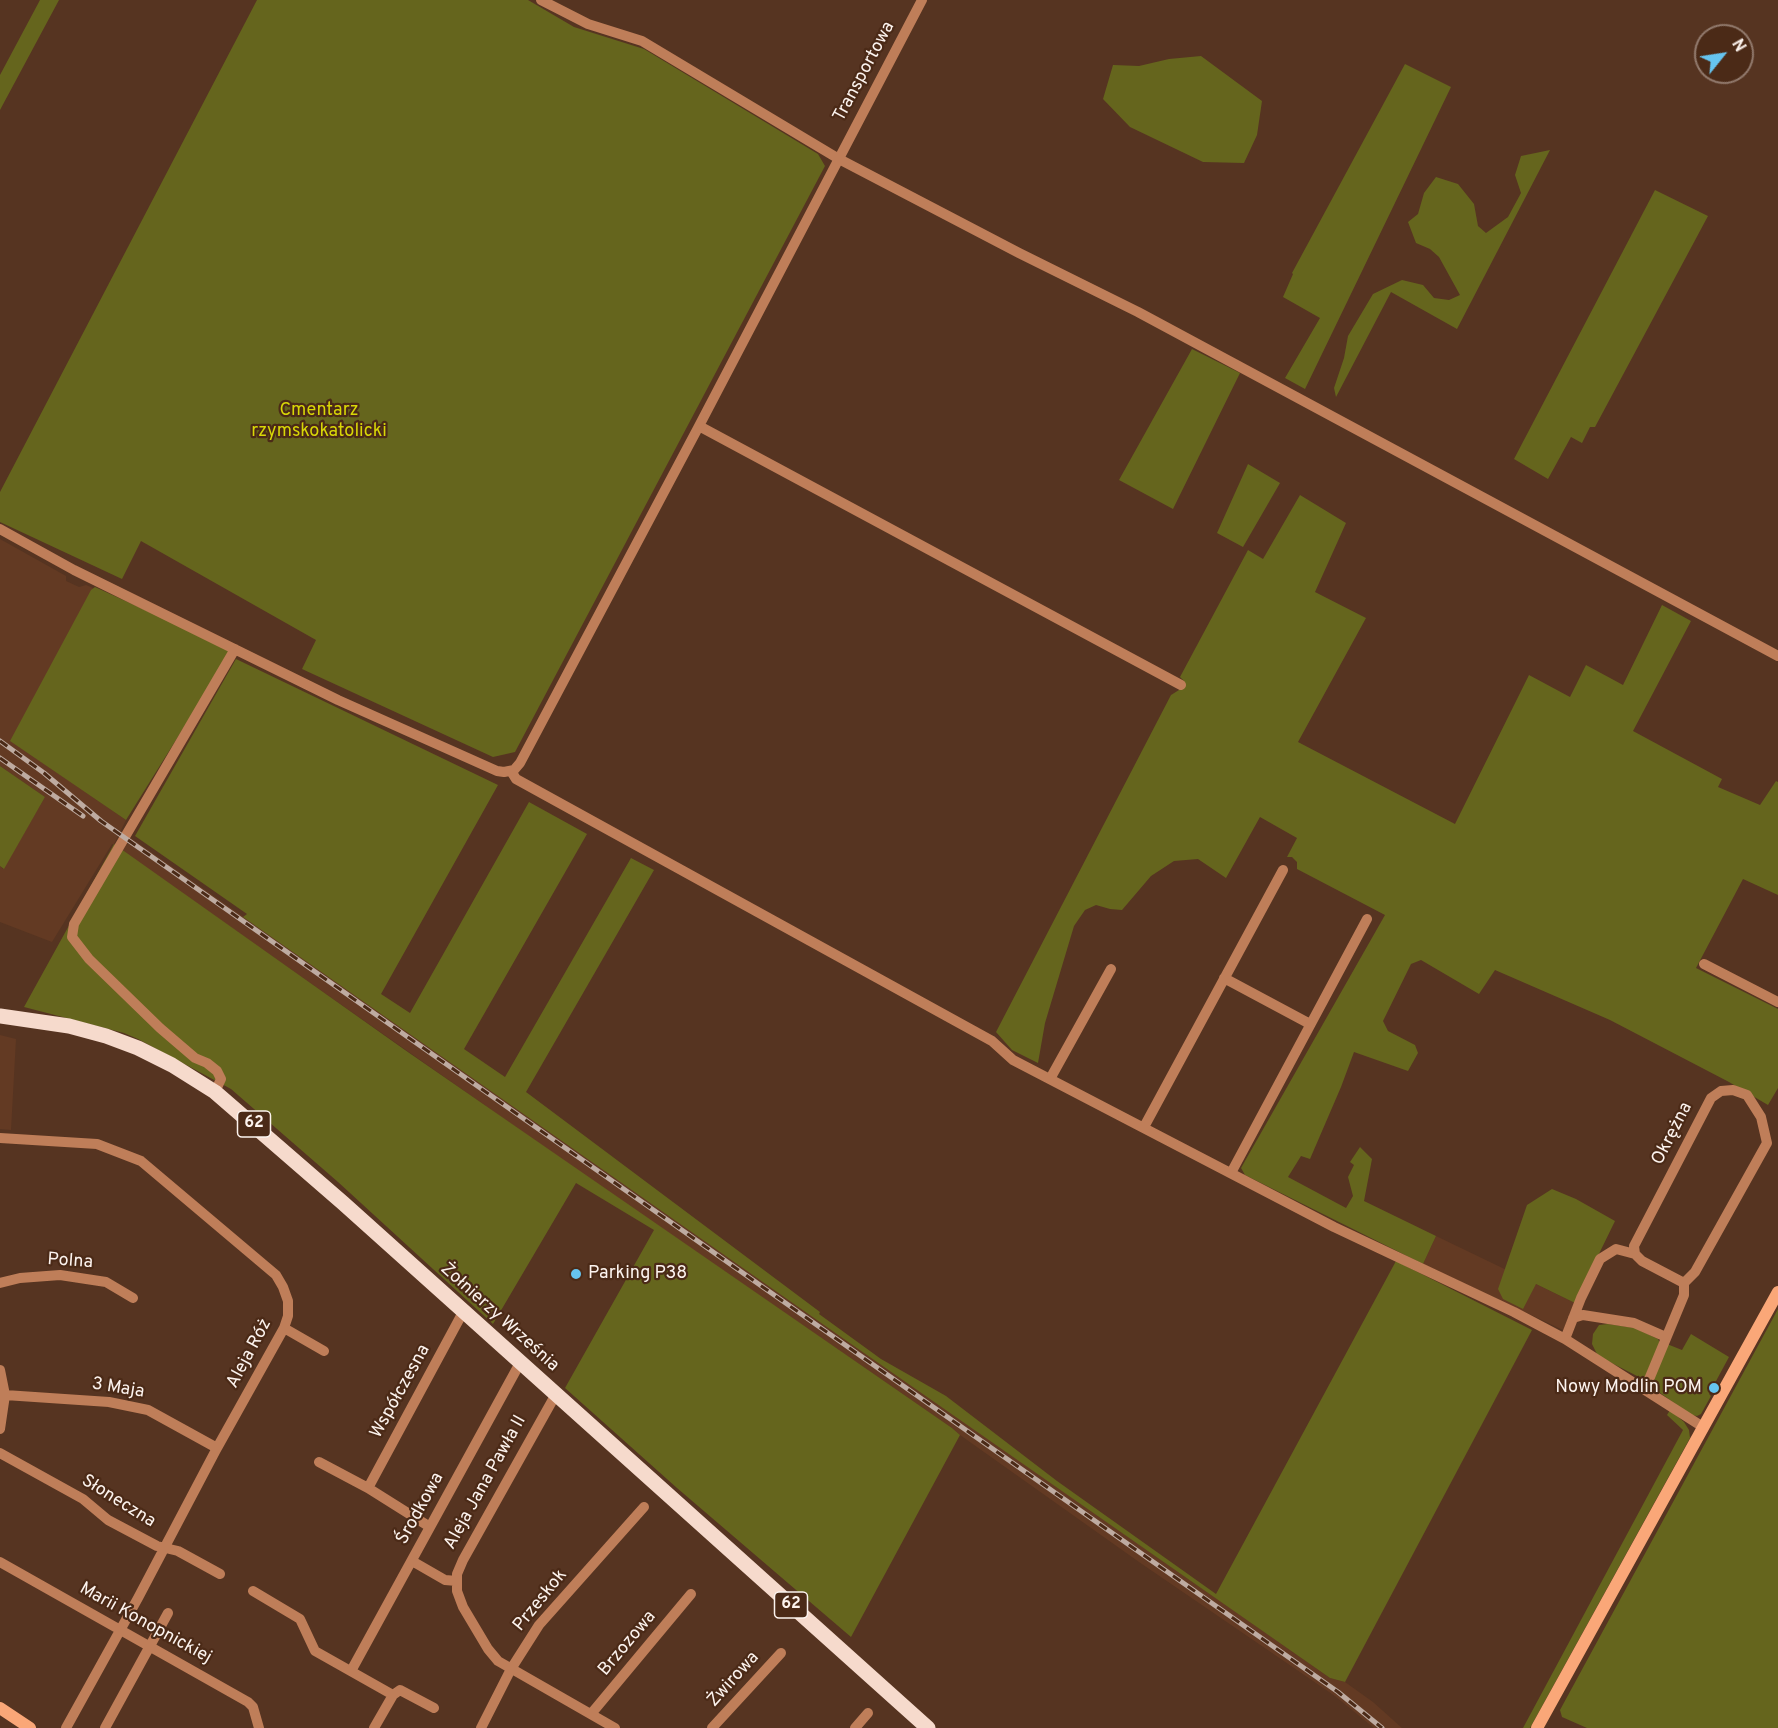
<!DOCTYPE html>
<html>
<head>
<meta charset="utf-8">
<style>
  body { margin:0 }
  #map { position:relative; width:1778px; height:1728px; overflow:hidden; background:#563421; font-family:Overpass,sans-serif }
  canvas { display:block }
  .north { position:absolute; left:1694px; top:24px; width:60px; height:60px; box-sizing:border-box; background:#4b2a17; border:2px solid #927a6d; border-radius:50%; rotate:60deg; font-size:16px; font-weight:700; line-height:24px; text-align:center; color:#fcf3ee }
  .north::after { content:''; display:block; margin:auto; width:21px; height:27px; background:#66c4ef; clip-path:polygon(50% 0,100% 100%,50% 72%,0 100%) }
</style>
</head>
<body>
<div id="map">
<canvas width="1778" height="1728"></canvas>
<div class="north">N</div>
</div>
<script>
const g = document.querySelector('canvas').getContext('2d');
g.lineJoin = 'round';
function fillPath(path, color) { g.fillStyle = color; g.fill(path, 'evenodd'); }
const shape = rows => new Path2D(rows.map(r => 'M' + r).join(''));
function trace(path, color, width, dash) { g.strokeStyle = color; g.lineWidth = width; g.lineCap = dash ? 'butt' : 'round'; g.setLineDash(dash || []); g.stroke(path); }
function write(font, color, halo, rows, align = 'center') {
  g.font = font + ' Overpass,sans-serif'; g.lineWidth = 4.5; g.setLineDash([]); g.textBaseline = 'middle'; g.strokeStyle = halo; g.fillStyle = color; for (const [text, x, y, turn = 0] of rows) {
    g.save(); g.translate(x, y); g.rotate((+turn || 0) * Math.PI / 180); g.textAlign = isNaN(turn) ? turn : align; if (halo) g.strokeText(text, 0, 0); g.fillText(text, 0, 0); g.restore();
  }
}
const built = shape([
  [0,539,66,576,66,581,79,587,86,585,93,588,11,741,126,820,114,844,112,844,52,942,0,922,0,866,3,869,45,797,0,766],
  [131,838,1330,1678,1345,1682,1373,1702,1402,1728,1374,1728,1335,1696,1139,1562,960,1435,952,1428,580,1172,122,851],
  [0,1035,16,1039,11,1130,0,1129],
  [1436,1236,1575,1303,1563,1330,1423,1264]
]);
const green = shape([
  [40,0,59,0,0,110,0,75],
  [257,0,528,0,574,27,644,49,818,154,825,166,515,752,493,757,302,669,316,640,141,541,122,579,0,522,0,492],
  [1201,56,1262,101,1257,135,1244,163,1203,162,1130,127,1103,99,1113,65,1139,66,1169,59],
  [1405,64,1451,87,1305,389,1285,378,1320,318,1283,297,1293,274,1292,273],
  [1550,150,1457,329,1391,292,1336,397,1334,388,1344,358,1348,336,1373,294,1402,280,1423,285,1434,298,1449,300,1460,295,1439,257,1430,249,1416,243,1408,222,1418,214,1424,193,1436,177,1458,184,1474,204,1478,226,1486,233,1508,217,1521,193,1515,175,1521,156],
  [1655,190,1708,216,1595,427,1590,427,1582,443,1571,437,1548,479,1514,459],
  [1192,349,1240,373,1173,509,1119,480],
  [1248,464,1280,483,1243,547,1217,533],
  [1300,495,1346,523,1315,592,1366,618,1298,742,1455,824,1529,675,1570,697,1586,665,1623,685,1662,605,1691,621,1633,731,1722,779,1718,787,1760,805,1776,781,1778,782,1778,895,1743,879,1696,968,1778,1009,1778,1088,1768,1105,1729,1082,1610,1020,1495,970,1479,994,1421,960,1411,964,1383,1021,1388,1031,1415,1045,1418,1053,1408,1071,1354,1052,1341,1087,1310,1159,1301,1156,1288,1177,1346,1208,1353,1196,1348,1177,1354,1165,1350,1162,1360,1147,1372,1159,1364,1201,1436,1236,1423,1264,1245,1175,1241,1168,1385,915,1297,869,1297,862,1292,857,1287,857,1297,838,1260,817,1226,878,1198,859,1174,861,1151,876,1122,910,1110,909,1096,905,1085,910,1074,926,1045,1023,1038,1063,1012,1050,996,1032,1171,695,1179,690,1184,681,1180,677,1248,550,1263,559],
  [95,587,230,649,194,711,126,820,10,741,91,590],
  [236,659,498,785,381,994,410,1013,529,802,587,834,464,1049,505,1077,631,858,654,870,526,1092,820,1312,819,1314,881,1359,946,1396,1057,1481,1216,1594,1396,1261,1532,1330,1345,1682,1330,1678,844,1339,243,917,247,914,135,836],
  [0,766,45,797,4,869,0,866],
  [114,844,405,1050,952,1428,960,1435,851,1637,677,1488,565,1388,654,1230,576,1183,493,1324,338,1182,231,1089,138,1039,124,1033,24,1007],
  [1552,1189,1576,1199,1615,1221,1575,1303,1536,1284,1523,1309,1503,1299,1498,1289,1527,1205],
  [1778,1309,1778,1728,1587,1728,1562,1717,1560,1710],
  [1608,1324,1635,1328,1658,1339,1660,1343,1645,1377,1639,1377,1598,1356,1592,1344,1593,1334,1599,1325],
  [1691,1334,1729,1357,1709,1394,1711,1396,1701,1414,1697,1416,1691,1415,1656,1390,1652,1381,1667,1344,1682,1350],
  [1670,1410,1684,1422,1689,1430,1690,1438,1530,1728,1523,1728,1683,1430,1667,1415]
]);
const street = shape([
  [541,0,588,24,642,41,839,159,1019,253,1138,312,1778,656],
  [699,426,1181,685],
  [0,529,74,570,338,700,497,771,504,772,514,770,520,763,699,426,922,0],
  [511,771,516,779,992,1041,1013,1060,1334,1227,1514,1312,1565,1339,1703,1427],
  [1704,964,1778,1002],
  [1224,978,1310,1024],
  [1050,1079,1111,969],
  [215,1092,221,1079,217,1071,207,1063,195,1058,160,1028,89,959,72,937,74,924,235,649],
  [1144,1127,1283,870],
  [0,1138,97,1144,141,1161,276,1275,283,1287,288,1301,288,1316,284,1328,217,1448,138,1598,66,1728],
  [1231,1173,1367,919],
  [0,1283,20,1278,60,1275,106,1282,133,1298],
  [1573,1318,1583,1315,1634,1323,1666,1337],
  [284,1328,324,1351],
  [1565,1339,1581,1298,1600,1259,1616,1249,1635,1254],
  [0,1370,5,1395,0,1429],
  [1645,1389,1684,1295,1684,1283,1695,1272,1767,1143,1761,1117,1747,1095,1733,1090,1721,1091,1711,1098,1634,1246,1635,1254,1642,1261,1684,1283],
  [556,1394,463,1560,457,1574,457,1591,463,1607,488,1649,498,1661,615,1728],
  [5,1395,109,1402,148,1410,217,1448],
  [0,1453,83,1499,108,1520,157,1546,178,1551,220,1574],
  [319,1462,368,1488,430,1527],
  [368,1488,463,1312],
  [412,1561,445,1580,457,1581],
  [0,1562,248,1702,253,1707,259,1728],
  [253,1591,300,1619,315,1651,393,1695],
  [351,1671,520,1363],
  [393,1695,400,1690,434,1708],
  [591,1714,691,1594],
  [105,1728,168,1613],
  [374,1728,393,1695],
  [481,1728,511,1669,539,1625,644,1507],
  [712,1728,781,1653],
  [855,1728,868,1713]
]);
const secondary = shape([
  [0,1708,30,1728],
  [1537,1728,1778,1292]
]);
const primary = shape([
  [0,1016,69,1026,106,1036,138,1048,172,1065,215,1092,343,1203,928,1728]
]);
const rail = shape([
  [0,741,44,773,101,821,1338,1692,1382,1728],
  [0,758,83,816]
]);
const markers = [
  [576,1274,6,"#66c4ef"],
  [1714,1388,6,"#66c4ef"]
];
const shields = [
  [254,1124,33],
  [791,1605,33]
];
const shieldNames = [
  ["62",254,1124],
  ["62",791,1605]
];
const streetNames = [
  ["Transportowa",865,72,-62],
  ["Okrężna",1673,1134,-63],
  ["Polna",70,1262,4],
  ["Żołnierzy Września",499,1318,42],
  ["Aleja Róż",250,1354,-62],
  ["3 Maja",118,1389,9],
  ["Współczesna",401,1392,-61],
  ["Aleja Jana Pawła II",486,1483,-61],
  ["Słoneczna",118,1502,32],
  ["Środkowa",421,1509,-61],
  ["Przeskok",541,1601,-51],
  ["Marii Konopnickiej",145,1624,29],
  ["Brzozowa",628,1644,-50],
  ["Żwirowa",734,1680,-48]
];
const parkNames = [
  ["Cmentarz",319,411],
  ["rzymskokatolicki",319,432]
];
const poiNames = [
  ["Parking P38",588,1274],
  ["Nowy Modlin POM",1702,1388,"right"]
];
fillPath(built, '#633a23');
fillPath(green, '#65651d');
trace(street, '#bf7e59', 10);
trace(secondary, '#faa778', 12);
trace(primary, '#f6dacc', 15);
trace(rail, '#beaba1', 5);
trace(rail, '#4b2a17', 3, [9]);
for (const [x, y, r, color] of markers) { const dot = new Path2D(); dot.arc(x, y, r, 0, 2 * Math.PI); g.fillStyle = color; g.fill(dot); trace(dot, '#4b2a17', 2); }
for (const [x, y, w] of shields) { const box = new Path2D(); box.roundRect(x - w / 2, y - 13, w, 26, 4.5); g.fillStyle = '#4b2a17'; g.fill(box); trace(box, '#fcf3ee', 1.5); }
write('bold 16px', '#fcf3ee', null, shieldNames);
write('18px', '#fcf3ee', '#4b2a17', streetNames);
write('18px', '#d8d707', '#4b2a17', parkNames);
write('18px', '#fcf3ee', '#4b2a17', poiNames, 'left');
</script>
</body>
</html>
